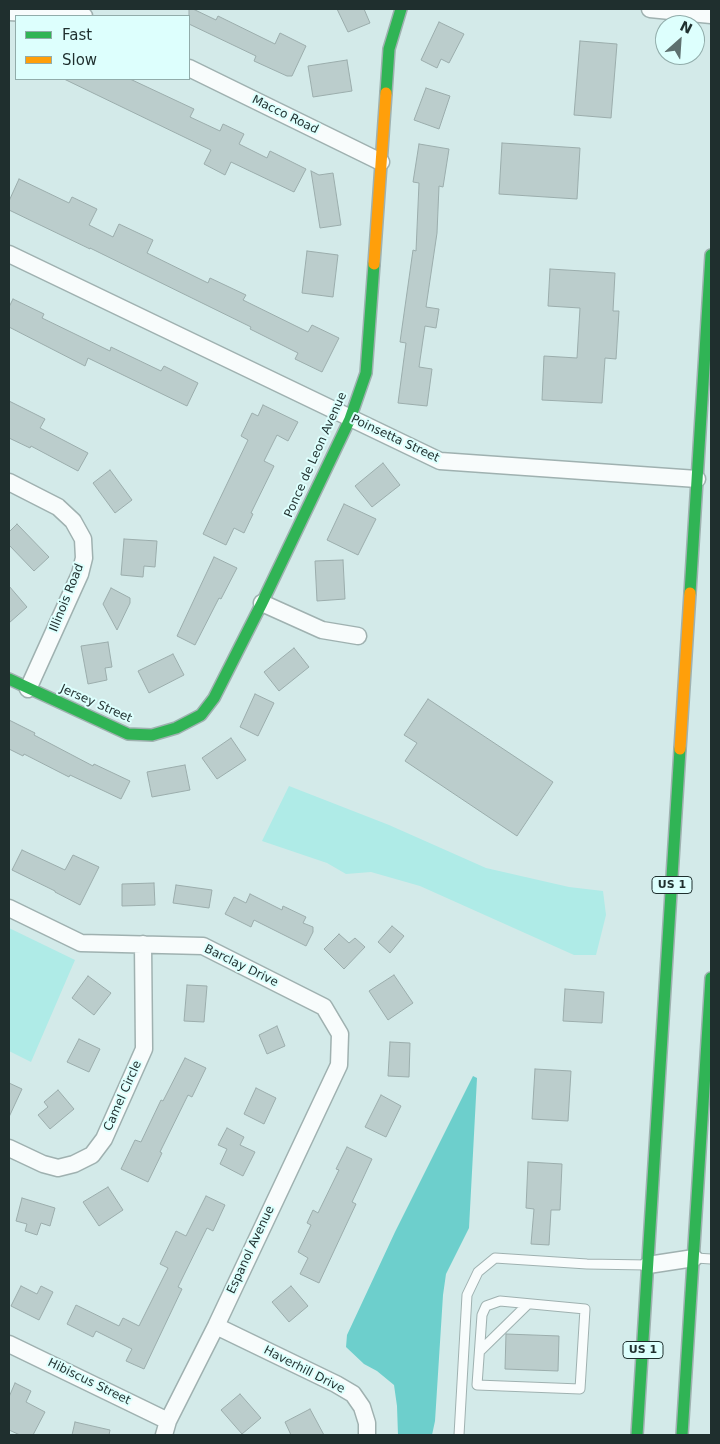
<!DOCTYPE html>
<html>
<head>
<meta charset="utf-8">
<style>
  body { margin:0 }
  #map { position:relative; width:720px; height:1444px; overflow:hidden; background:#d3eae9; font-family:"DejaVu Sans",sans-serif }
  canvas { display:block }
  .frame { position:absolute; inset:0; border:10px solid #1f2f2e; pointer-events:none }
  .legend { position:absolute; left:15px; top:15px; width:175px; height:65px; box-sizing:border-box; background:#ddfffd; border:1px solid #91acaa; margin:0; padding:6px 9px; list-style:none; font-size:15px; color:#1f2f2e }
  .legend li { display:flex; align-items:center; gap:10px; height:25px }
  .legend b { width:25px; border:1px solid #91acaa }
  .north { position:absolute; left:655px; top:15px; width:50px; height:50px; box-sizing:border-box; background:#ddfffd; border:1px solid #91acaa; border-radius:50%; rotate:26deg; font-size:14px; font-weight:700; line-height:20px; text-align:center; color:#1f2f2e }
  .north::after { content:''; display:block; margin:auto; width:18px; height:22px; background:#5e706f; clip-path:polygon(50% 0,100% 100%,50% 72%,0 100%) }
</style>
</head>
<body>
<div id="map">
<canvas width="720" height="1444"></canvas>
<div class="frame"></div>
<ul class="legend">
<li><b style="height:6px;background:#30b455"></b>Fast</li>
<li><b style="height:6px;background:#ff9f0a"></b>Slow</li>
</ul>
<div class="north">N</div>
</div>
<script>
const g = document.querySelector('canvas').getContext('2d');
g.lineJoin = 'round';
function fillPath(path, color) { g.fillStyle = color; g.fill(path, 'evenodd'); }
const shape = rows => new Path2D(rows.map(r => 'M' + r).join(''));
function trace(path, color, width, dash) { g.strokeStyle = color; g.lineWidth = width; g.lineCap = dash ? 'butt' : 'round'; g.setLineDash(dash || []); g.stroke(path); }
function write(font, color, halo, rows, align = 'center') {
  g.font = font + ' "DejaVu Sans",sans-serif'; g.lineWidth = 4; g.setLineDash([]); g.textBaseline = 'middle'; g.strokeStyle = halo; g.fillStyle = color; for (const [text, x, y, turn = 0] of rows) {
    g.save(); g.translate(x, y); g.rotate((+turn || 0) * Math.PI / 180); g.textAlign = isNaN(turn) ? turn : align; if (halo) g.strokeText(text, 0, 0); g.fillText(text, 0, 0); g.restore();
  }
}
const green = shape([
  [289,786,389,825,486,868,569,887,603,891,606,915,596,955,574,955,420,886,371,872,346,874,327,863,262,841],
  [9,928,75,960,31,1062,9,1051]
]);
const water = shape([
  [473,1076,477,1078,469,1228,446,1274,443,1295,435,1421,432,1435,398,1435,397,1406,394,1385,377,1371,364,1364,346,1347,347,1335,395,1232]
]);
const building = shape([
  [189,9,193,9,216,20,218,16,275,44,280,33,306,46,292,76,287,76,254,61,256,56,189,24,189,9],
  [337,9,364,9,370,23,348,32,337,9],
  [439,22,464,34,449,63,441,59,437,68,421,60,439,22],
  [580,41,617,44,611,118,574,115,580,41],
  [347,60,352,91,313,97,308,66,347,60],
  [64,79,130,79,194,109,190,117,220,131,223,124,244,134,239,144,267,158,270,151,306,169,294,192,231,162,225,175,204,164,211,150,64,79],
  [426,88,450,96,439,129,414,120,426,88],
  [502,143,580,148,577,199,499,194,502,143],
  [419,144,449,149,443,187,439,186,437,233,426,307,439,309,436,328,425,326,419,367,432,369,427,406,398,403,406,343,400,342,413,250,416,251,419,183,413,182,419,144],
  [311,171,319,175,333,173,341,225,320,228,311,171],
  [19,179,69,203,72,197,97,209,89,225,113,237,119,224,153,240,147,253,208,283,210,278,246,295,243,300,308,332,312,325,339,338,322,372,295,359,298,353,250,329,251,327,90,248,90,249,9,210,9,201,19,179],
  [307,251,338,255,333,297,302,293,307,251],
  [550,269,615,273,613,311,619,311,616,359,605,358,602,403,542,400,544,356,577,358,580,308,548,306,550,269],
  [13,299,44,314,42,318,110,351,111,347,161,371,164,366,198,383,187,406,88,358,85,366,9,327,9,307,13,299],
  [9,401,45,419,40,428,88,453,78,471,31,446,30,448,9,438,9,401],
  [263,405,298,422,288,441,277,435,264,461,274,466,251,513,253,514,244,533,234,528,226,545,203,534,248,440,241,436,252,413,258,416,263,405],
  [383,463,400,485,372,507,355,486,383,463],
  [110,470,132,500,115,513,93,483,110,470],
  [344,504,376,519,358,555,327,540,344,504],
  [17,524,49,557,34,571,9,545,9,532,17,524],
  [124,539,157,541,155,567,144,566,143,577,121,575,124,539],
  [214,557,237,568,221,599,219,598,195,645,177,636,214,557],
  [343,560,345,599,317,601,315,561,343,560],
  [9,586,27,607,9,623,9,586],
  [111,588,130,598,130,603,117,630,103,604,111,588],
  [108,642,112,667,105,668,107,680,88,684,81,646,108,642],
  [294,648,309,667,279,691,264,672,294,648],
  [173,654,184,675,149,693,138,671,173,654],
  [255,694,274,703,258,736,240,727,255,694],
  [428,699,553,782,517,836,405,761,417,743,404,735,428,699],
  [9,720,35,733,34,735,93,766,94,764,130,781,121,799,70,775,69,777,24,754,23,756,9,749,9,720],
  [231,738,246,760,217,779,202,758,231,738],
  [185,765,190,790,152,797,147,772,185,765],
  [22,850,65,870,73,855,99,867,80,905,55,892,55,891,12,870,22,850],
  [154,883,155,905,122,906,122,884,154,883],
  [176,885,212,890,209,908,173,903,176,885],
  [250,894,282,910,283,906,306,917,303,923,313,927,313,932,306,946,254,920,251,927,225,914,234,897,246,903,250,894],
  [392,926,404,936,390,953,378,942,392,926],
  [339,934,349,943,355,938,365,947,344,969,324,949,339,934],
  [394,975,413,1003,388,1020,369,991,394,975],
  [88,976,111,993,94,1015,72,998,88,976],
  [187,985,207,986,204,1022,184,1021,187,985],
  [565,989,604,992,602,1023,563,1021,565,989],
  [277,1026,285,1046,267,1054,259,1035,277,1026],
  [79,1039,100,1049,89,1072,67,1062,79,1039],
  [390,1042,410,1043,409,1077,388,1076,390,1042],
  [185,1058,206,1068,192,1097,188,1095,160,1152,162,1153,148,1182,121,1169,135,1140,141,1142,161,1100,163,1101,185,1058],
  [535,1069,571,1071,568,1121,532,1119,535,1069],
  [9,1083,22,1089,9,1117,9,1083],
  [256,1088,276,1098,264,1124,244,1114,256,1088],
  [58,1090,74,1109,50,1129,38,1115,48,1107,44,1102,58,1090],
  [381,1095,401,1106,386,1137,365,1127,381,1095],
  [227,1128,244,1137,240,1145,255,1152,243,1176,220,1164,227,1149,218,1145,227,1128],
  [347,1147,372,1159,352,1202,356,1204,319,1283,300,1274,308,1258,298,1252,311,1225,307,1223,313,1210,318,1213,339,1170,336,1169,347,1147],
  [528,1162,562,1164,560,1210,551,1210,549,1245,531,1244,534,1209,526,1208,528,1162],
  [108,1187,123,1210,99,1226,83,1202,108,1187],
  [206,1196,225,1205,213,1231,207,1228,178,1287,182,1289,144,1369,126,1361,132,1349,96,1331,93,1337,67,1324,76,1305,119,1326,123,1318,139,1326,168,1268,160,1264,176,1231,186,1236,206,1196],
  [22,1198,55,1208,50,1226,41,1223,37,1235,25,1231,27,1224,16,1221,22,1198],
  [21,1286,37,1294,41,1286,53,1292,39,1320,11,1306,21,1286],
  [291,1286,308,1306,289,1322,272,1302,291,1286],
  [506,1334,559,1336,558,1371,505,1369,506,1334],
  [15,1383,31,1391,26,1402,45,1412,33,1435,20,1435,9,1430,9,1397,15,1383],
  [240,1394,261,1418,242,1434,221,1410,240,1394],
  [310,1409,324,1435,291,1435,285,1422,310,1409],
  [75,1422,110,1430,109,1435,72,1435,75,1422]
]);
const lane = shape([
  [696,1258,711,1259],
  [500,1301,585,1309,580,1389,477,1385,482,1315,486,1306,500,1301],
  [480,1351,528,1304],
  [459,1435,467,1295,478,1272,495,1258,587,1264,647,1265]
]);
const street = shape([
  [650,9,711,15],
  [9,12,84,16],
  [189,68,381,162],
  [9,254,440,461,697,479],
  [9,482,58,507,73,521,83,539,84,558,80,574,28,689],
  [262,603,322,630,358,636],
  [9,908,81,943,203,946,324,1007,340,1034,339,1065,216,1326,168,1421,164,1435],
  [9,1148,43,1164,58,1168,74,1164,92,1155,104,1139,144,1049,143,944],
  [648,1265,694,1258],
  [216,1326,336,1384,353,1394,362,1407,367,1423,367,1435],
  [9,1344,168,1421]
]);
const fast = shape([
  [386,93,389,49,401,9],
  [690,593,711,255],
  [9,679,128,734,152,735,176,728,201,715,214,698,262,603,350,419,366,373,374,264],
  [637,1435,680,749],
  [682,1435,711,978]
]);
const slow = shape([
  [374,264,386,93],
  [680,749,690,593]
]);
const shields = [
  [672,885,40],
  [643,1350,40]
];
const shieldNames = [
  ["US 1",672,885],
  ["US 1",643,1350]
];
const streetNames = [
  ["Macco Road",285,115,26],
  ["Poinsetta Street",395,439,25],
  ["Ponce de Leon Avenue",316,455,-66],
  ["Illinois Road",67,598,-68],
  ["Jersey Street",96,704,24],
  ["Barclay Drive",241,966,26],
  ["Camel Circle",123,1096,-66],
  ["Espanol Avenue",251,1250,-65],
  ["Haverhill Drive",304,1370,27],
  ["Hibiscus Street",89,1382,26]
];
fillPath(green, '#afebe7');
fillPath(water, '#6dcfcc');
fillPath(building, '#bbcdcc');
trace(building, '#9badac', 1);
trace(lane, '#9fb1b0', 11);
trace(street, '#9fb1b0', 19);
trace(fast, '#9fb1b0', 14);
trace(slow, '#9fb1b0', 14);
trace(lane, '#f8fcfc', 9);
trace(street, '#f8fcfc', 16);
trace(fast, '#30b455', 11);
trace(slow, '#ff9f0a', 11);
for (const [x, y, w] of shields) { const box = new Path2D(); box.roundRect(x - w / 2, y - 8.5, w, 17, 4); g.fillStyle = '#ddfffd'; g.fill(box); trace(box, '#1f2f2e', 1); }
write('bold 11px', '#1f2f2e', null, shieldNames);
write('12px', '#1f2f2e', '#ddfffd', streetNames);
</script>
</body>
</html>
